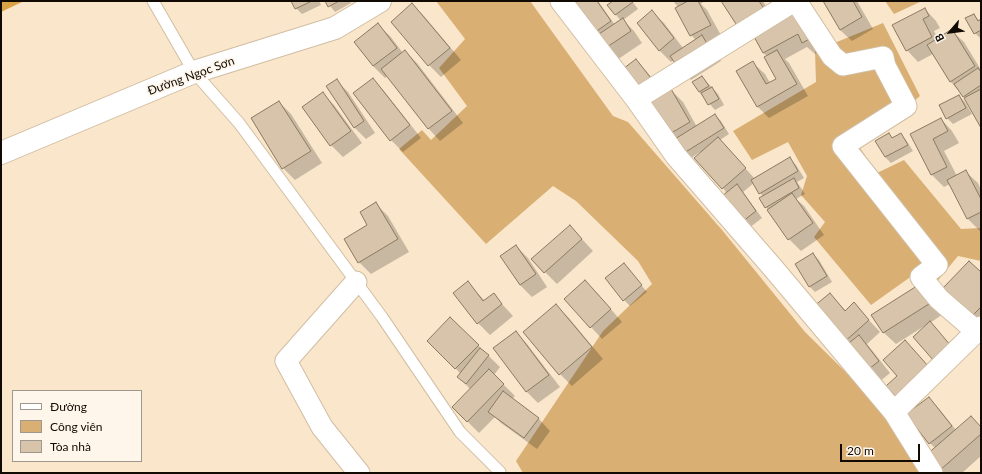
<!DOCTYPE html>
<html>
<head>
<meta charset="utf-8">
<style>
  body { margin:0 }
  #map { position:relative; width:982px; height:474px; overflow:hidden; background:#fae6cb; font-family:Lato,sans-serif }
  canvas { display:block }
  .frame { position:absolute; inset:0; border:2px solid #100a03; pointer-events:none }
  .legend { position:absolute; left:12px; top:390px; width:130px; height:72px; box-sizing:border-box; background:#fef6eb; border:1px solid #9f988e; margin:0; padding:5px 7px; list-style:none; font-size:12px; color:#100a03 }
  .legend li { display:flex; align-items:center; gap:8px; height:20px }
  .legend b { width:20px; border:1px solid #9f988e }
  .north { position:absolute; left:930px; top:12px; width:40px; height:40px; -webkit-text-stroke:3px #fef6eb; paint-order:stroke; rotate:242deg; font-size:11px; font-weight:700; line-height:16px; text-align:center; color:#100a03 }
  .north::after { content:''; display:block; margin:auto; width:14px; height:18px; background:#100a03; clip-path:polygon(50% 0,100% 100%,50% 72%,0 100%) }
  .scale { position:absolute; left:840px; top:444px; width:80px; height:18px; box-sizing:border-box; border:2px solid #100a03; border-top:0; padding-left:5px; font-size:12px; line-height:14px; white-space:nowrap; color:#100a03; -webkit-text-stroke:3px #fef6eb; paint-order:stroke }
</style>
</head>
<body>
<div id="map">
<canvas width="982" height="474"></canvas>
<div class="frame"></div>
<ul class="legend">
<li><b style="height:5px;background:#fff"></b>Đường</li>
<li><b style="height:11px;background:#d9af73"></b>Công viên</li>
<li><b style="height:11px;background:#d8c4aa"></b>Tòa nhà</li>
</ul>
<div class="north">B</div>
<div class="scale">20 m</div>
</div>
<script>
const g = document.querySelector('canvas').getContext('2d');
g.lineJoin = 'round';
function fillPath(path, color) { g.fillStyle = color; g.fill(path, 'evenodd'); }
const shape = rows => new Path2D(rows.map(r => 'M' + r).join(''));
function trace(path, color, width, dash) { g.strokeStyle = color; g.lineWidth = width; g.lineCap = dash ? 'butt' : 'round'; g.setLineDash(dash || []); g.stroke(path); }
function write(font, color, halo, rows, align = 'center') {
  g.font = font + ' Lato,sans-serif'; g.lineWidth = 3.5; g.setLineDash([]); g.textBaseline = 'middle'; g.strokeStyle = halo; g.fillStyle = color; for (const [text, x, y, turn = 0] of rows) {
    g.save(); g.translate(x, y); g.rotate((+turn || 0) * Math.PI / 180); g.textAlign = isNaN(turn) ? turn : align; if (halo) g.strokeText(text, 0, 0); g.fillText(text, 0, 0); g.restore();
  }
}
const green = shape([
  [436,1,530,1,613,116,628,122,722,230,805,332,874,400,921,473,523,473,516,461,603,331,652,284,638,261,576,201,553,186,486,244,399,149,422,130,431,140,467,106,439,68,465,39],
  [885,1,922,1,894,14],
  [883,23,920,96,860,148,877,173,904,160,961,229,981,228,981,261,958,256,930,290,916,273,871,305,814,237,825,222,801,195,807,176,788,142,752,160,733,131,816,82,815,51]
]);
const water = shape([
  [1,1,24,1,1,12]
]);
const shadow = shape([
  [292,1,319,1,321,5,302,14,296,8],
  [326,1,350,1,351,3,335,12],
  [579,1,598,1,615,25,621,21,609,6,615,1,632,1,638,9,623,20,634,31,642,43,614,62],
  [673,1,702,1,703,2,701,4,707,10,722,37,714,48,721,61,691,80,680,68,674,60,671,62,659,50,652,12,664,23,683,48,696,40,691,35,676,8,678,7],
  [722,1,763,1,775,21,797,9,824,49,815,54,807,47,785,59,789,63,808,96,769,118,757,106,753,63,765,74,770,83,777,79,767,56,763,53,754,36],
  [824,1,857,1,873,29,852,41,840,30],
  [412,4,424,16,461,60,441,77,429,65,392,22],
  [925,9,936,21,940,28,934,31,938,39,952,31,964,42,981,70,981,126,966,99,950,81,933,54,918,62,907,50],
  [973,15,980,21,981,21,981,39,975,33],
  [378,25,390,36,403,53,405,51,417,63,463,123,440,141,429,129,388,76,385,78,373,66,356,42],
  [636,60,647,72,665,94,671,90,683,102,697,127,715,115,721,121,729,134,720,140,755,179,790,159,796,165,804,178,797,182,805,194,796,199,804,206,824,235,801,251,789,239,766,207,763,197,754,183,743,192,762,218,749,228,700,152,691,158,678,147],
  [702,77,718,94,724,105,715,110,699,92],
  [373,79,384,91,421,138,403,152,391,140],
  [336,80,348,92,375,133,366,139,354,127],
  [322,93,334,105,362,143,343,157,331,145,303,107],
  [959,96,965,102,972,114,953,124,947,118],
  [279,102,291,114,322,163,295,180,283,168],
  [941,119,952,131,959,143,944,151,957,176,966,172,978,183,981,190,981,230,980,231,968,219,950,184,944,187,932,175,912,134],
  [889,134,893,138,900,134,906,140,913,151,891,163,885,157],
  [376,204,388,216,409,252,371,274,359,262],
  [570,226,593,251,557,284,545,272],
  [516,246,528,258,547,287,532,297,520,285,501,256],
  [813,254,819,260,832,282,815,292,809,286],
  [624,264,647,292,630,306,624,300],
  [981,274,981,324,944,288],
  [468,283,485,301,493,294,513,316,490,335,478,323],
  [920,285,943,314,930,323,962,358,926,325,896,344,884,333,872,315],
  [597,293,622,322,602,339,591,327],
  [830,295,846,311,854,304,880,332,867,344,890,373,878,383,846,346],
  [556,306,568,317,603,359,572,386,560,374],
  [450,318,500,367,494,375,515,396,512,399,539,419,550,431,537,449,501,423,495,417,479,433,465,419,470,389,459,377,461,374,428,341],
  [516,332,527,344,560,387,538,403,526,391],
  [929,398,940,410,956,430,981,427,981,456,962,473,942,473,936,449,930,443]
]);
const building = shape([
  [291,1,312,1,295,9,291,1],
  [325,1,339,1,328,7,325,1],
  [578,1,597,1,611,21,594,33,573,4,578,1],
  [613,1,632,1,633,2,615,15,607,5,613,1],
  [688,1,698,1,711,25,690,36,675,8,688,1],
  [721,1,759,1,765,10,738,27,721,1],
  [823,1,853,1,862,17,840,30,823,1],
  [412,3,450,48,428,66,391,22,412,3],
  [797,8,813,37,802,43,798,34,763,53,752,33,797,8],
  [925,8,929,16,923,19,932,37,906,51,892,25,925,8],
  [652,10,674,38,659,51,637,23,652,10],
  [974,14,978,21,981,19,981,30,974,34,965,18,974,14],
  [623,18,631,31,601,51,593,38,623,18],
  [378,23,397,48,373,66,354,42,378,23],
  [952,29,975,66,950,82,927,45,952,29],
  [702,35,710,49,679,69,670,56,702,35],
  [405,50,452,111,428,129,381,69,405,50],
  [777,50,797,84,757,107,736,71,753,61,766,84,776,79,764,57,777,50],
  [636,59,654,82,638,95,619,72,636,59],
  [978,68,981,72,981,85,963,97,954,84,978,68],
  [702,76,709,86,699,92,692,82,702,76],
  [373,78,410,125,390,141,353,93,373,78],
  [337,79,364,121,354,128,326,86,337,79],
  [712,87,719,99,708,105,701,93,712,87],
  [671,89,690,122,666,136,647,103,671,89],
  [981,89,981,128,964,98,981,89],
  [323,92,351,131,330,146,302,107,323,92],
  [959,95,966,108,946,119,939,105,959,95],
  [279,101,311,151,282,169,251,118,279,101],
  [715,114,724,128,684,153,675,139,715,114],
  [941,118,948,131,933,139,947,167,931,175,910,134,941,118],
  [889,133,892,138,901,133,908,145,885,157,875,141,889,133],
  [718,137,746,168,722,189,694,158,718,137],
  [790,157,798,171,759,194,751,180,790,157],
  [966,170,981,199,981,212,967,219,947,180,966,170],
  [794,178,799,188,765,208,759,198,794,178],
  [737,184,756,211,742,222,722,196,737,184],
  [792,193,813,223,788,240,767,210,792,193],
  [376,202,398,239,358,263,344,239,367,225,360,212,376,202],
  [570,225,582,239,544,273,531,259,570,225],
  [516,245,536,274,520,285,500,256,516,245],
  [813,253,827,276,809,287,795,264,813,253],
  [969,261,981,272,981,307,972,316,943,288,969,261],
  [624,263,642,285,623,301,605,278,624,263],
  [585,280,611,309,590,328,564,299,585,280],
  [468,281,483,301,494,293,502,304,477,324,453,293,468,281],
  [920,284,932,302,883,333,871,315,920,284],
  [830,293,845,311,854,302,869,320,843,343,813,307,830,293],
  [556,304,592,347,559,375,523,332,556,304],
  [450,317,479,345,455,369,427,341,450,317],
  [930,321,951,346,934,361,913,337,930,321],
  [516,331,549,375,526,392,493,348,516,331],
  [859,335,879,361,865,372,845,346,859,335],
  [905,340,929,367,896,397,886,386,897,376,883,360,905,340],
  [480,348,489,355,466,384,457,377,480,348],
  [489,369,504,384,467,422,452,407,489,369],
  [503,391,539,418,524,438,488,412,503,391],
  [929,397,952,426,929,444,906,414,929,397],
  [971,416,981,427,981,434,939,471,925,456,971,416]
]);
const lane = shape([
  [153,1,194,72,239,123,382,317,460,432,500,472,498,473]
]);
const street = shape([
  [561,1,636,99,676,156,773,268,894,412,932,473],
  [796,1,832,56,843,65,883,57,885,66,906,106,843,146,937,265,921,277,939,299,976,331],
  [636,99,794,1],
  [356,282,286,361,322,427,359,473],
  [894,412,981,327]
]);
const secondary = shape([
  [1,153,194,72,335,28,380,1]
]);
const streetNames = [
  ["Đường Ngọc Sơn",191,76,-20]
];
fillPath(green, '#d9af73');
fillPath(water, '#dca144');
fillPath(shadow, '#0003');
fillPath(building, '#d8c4aa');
trace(building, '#8b7960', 1);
trace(lane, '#d1bea3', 13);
trace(street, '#d1bea3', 23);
trace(secondary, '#d1bea3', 24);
trace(lane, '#fff', 11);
trace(street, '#fff', 21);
trace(secondary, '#fff', 22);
write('12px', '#100a03', '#fef6eb', streetNames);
</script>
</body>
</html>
